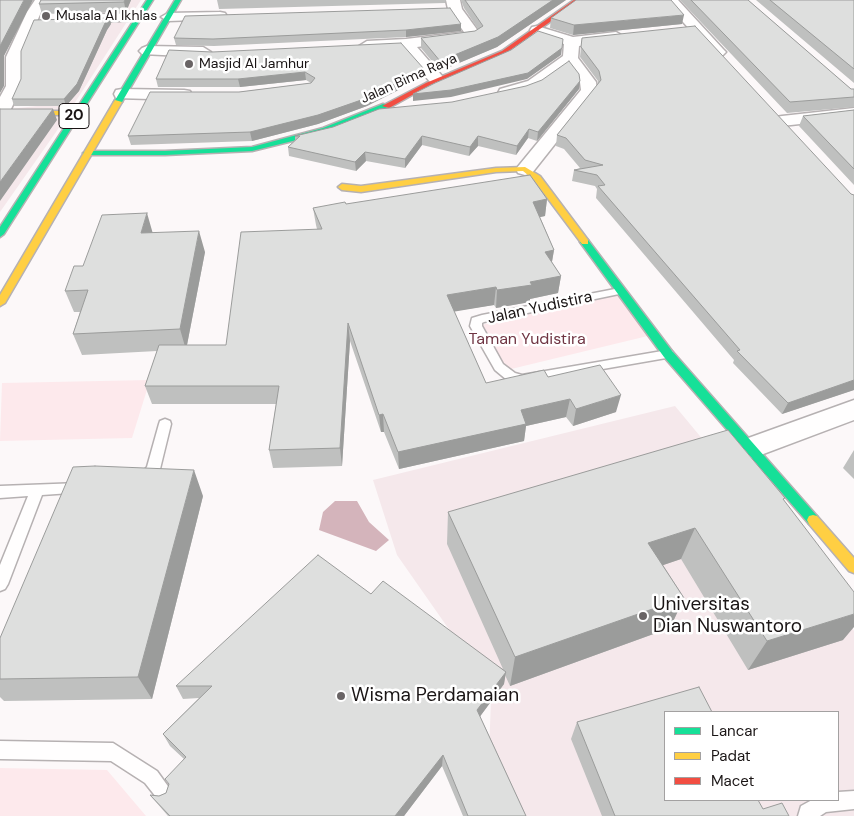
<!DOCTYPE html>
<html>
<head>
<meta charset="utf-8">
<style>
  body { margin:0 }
  #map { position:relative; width:854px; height:816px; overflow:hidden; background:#fcf8f9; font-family:"DM Sans",sans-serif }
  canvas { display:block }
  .legend { position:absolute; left:664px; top:711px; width:175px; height:90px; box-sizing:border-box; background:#fff; border:1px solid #a3a1a1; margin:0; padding:6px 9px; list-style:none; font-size:15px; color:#1a1515 }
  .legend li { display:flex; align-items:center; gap:10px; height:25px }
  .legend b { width:25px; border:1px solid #a3a1a1 }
</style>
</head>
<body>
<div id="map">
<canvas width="854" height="816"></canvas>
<ul class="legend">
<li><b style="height:6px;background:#16e098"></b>Lancar</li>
<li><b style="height:6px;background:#ffcf43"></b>Padat</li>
<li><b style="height:6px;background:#f24e42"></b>Macet</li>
</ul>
</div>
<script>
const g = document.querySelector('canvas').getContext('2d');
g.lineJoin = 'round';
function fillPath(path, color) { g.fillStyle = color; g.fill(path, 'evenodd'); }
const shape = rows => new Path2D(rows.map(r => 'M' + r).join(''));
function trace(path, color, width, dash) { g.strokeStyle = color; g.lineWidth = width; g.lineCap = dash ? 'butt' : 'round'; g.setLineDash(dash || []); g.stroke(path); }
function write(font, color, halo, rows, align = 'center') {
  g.font = font + ' "DM Sans",sans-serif'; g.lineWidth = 5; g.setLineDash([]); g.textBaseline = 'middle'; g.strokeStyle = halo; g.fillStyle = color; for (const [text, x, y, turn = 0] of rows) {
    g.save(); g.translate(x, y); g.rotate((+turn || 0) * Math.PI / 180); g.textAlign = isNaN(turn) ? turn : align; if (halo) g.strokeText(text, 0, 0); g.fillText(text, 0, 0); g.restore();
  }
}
const built = shape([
  [73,0,141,0,56,132,0,212,0,110,37,106,67,37],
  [675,406,837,601,854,631,854,816,519,816,489,751,491,701,469,658,397,555,373,480],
  [665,712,838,712,838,800,665,800]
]);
const green = shape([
  [623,293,656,334,507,370,481,325],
  [150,380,132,438,0,441,2,383],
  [0,768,107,770,146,816,0,816]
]);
const water = shape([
  [335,501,357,501,369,522,389,540,376,551,319,530,323,512]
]);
const lane = shape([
  [620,288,624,289,625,291,624,293,484,322,482,323,482,326,503,364,515,373,522,375,668,350,672,351,674,354,672,357,522,383,507,380,495,370,470,326,472,318,482,315,620,288],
  [165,419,170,421,171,424,160,469,148,483,143,484,138,483,136,479,147,467,159,424,160,421,165,419],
  [80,483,85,484,87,488,85,492,42,495,8,584,5,589,0,591,0,565,28,496,0,498,0,486,80,483],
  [0,741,113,743,157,771,175,796,172,802,166,805,160,802,145,783,111,761,0,759,0,741],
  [854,791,854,809,826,812,820,816,798,816,801,806,812,800,838,800,838,792,854,791]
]);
const street = shape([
  [35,0,49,0,41,12,22,57,22,86,9,113,6,117,0,118,0,97,6,86,6,57,27,12,35,0],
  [446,0,460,0,462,9,481,35,474,39,417,47,443,77,445,80,443,83,431,83,402,49,367,51,359,46,367,41,406,39,464,32,448,9,446,0],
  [663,0,678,0,723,49,726,52,723,55,713,55,663,0],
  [220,12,225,13,227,16,225,19,168,21,161,17,168,13,220,12],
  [139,13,144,14,146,17,144,20,75,23,68,19,75,15,139,13],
  [537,26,573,37,616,32,623,36,616,40,579,46,578,58,596,82,597,91,532,173,525,175,518,173,516,169,581,90,580,82,568,67,540,87,506,98,500,97,498,93,500,89,528,81,563,56,564,44,532,33,530,30,532,27,537,26],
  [147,46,203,47,211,52,203,57,142,54,139,51,142,48,147,46],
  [122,89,184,90,190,91,192,95,190,99,184,100,116,98,114,94,116,90,122,89],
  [854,108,854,118,782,126,776,125,773,121,776,117,782,116,854,108],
  [854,400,854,420,750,459,740,455,736,448,740,441,854,400]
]);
const fast = shape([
  [147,0,153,0,4,234,0,237,0,227,147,0],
  [175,0,181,0,122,102,115,104,114,102,175,0],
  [383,104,390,106,329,132,252,151,165,155,87,155,83,153,87,151,165,151,252,147,323,128,383,104],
  [585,239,588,240,672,351,817,516,819,520,817,524,813,525,809,524,664,357,580,242,585,239]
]);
const slow = shape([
  [115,100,122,102,5,303,0,306,0,295,115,100],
  [0,111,76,111,80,113,76,115,0,115,0,111],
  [525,167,540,176,588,240,588,244,582,244,534,180,523,171,496,172,361,192,342,190,338,187,342,184,361,186,496,168,525,167],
  [813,515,817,516,854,558,854,573,849,571,809,524,807,520,809,516,813,515]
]);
const jam = shape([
  [574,0,581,0,506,53,430,85,389,108,382,106,426,83,502,51,574,0]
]);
const wall = shape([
  [41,0,131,0,126,12,42,14,39,4],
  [217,0,446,0,445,3,219,9],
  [461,0,566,0,497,47,440,71,421,48,421,38,475,31,478,29,464,8],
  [680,0,748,0,851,89,854,89,854,107,787,113],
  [756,0,854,0,854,83],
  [551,18,682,24,573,35,550,28],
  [111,24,107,30,79,91,66,106,14,106,12,99],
  [461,24,461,31,406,37,214,46,176,45,174,38],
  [582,38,851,194,854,195,854,390,782,414,733,363,734,360,596,198,597,189,595,186,572,181,574,170,580,168,564,149,556,146,557,135,598,84,598,81,580,57],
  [169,50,424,77,367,106,318,124,252,141,131,145,128,136,239,92,311,83,306,80,240,87,158,87,156,79],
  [579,89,537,141,528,138,516,155,478,146,469,156,422,145,405,168,366,161,356,171,289,156,288,147,295,140,295,136],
  [854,110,854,185,799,126,803,116],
  [547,199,545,216,540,217,554,250,552,262,561,276,558,293,530,299,530,302,496,308,494,305,454,311,486,383,548,377,616,412,573,426,566,417,526,426,524,441,399,469,384,432,381,432,350,341,342,466,273,468,269,450,276,404,152,404,145,386,157,351,82,355,73,334,80,312,74,312,65,291,83,266,153,233,205,252,187,345,226,345,317,229,316,225,313,208,346,204],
  [854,450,854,479,843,468],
  [203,496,152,699,4,701,0,697,0,638],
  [784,500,843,640,748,670,681,559,663,565,684,598,670,628,510,686,505,675,504,684,480,716,526,816,463,816,442,766,404,816,168,816,150,795,159,796,166,793,169,784,184,759,170,746,163,734,199,698,183,699,176,686,371,594,503,669,447,544,448,512],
  [577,722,763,809,789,816,602,816,571,739]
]);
const shadedWall = shape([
  [24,0,33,0,4,56,4,86,0,93,0,46],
  [125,0,131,0,126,12,124,2],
  [553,0,566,0,497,47,440,71,440,61],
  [684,15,682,24,573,35,574,25],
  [110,18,111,24,107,30,79,91,66,106,64,99,105,23],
  [461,24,461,31,406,37,406,30],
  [562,48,561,55,527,79,451,97,413,101,413,94],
  [424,69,424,77,367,106,318,124,252,141,250,132],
  [305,72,306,80,240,87,238,79],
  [580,81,579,89,537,141,538,132],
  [53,109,57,120,0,201,0,182],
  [529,129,528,138,516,155,517,146],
  [422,136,422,145,405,168,405,159],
  [478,136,478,146,469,156,470,147],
  [365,152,366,161,356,171,355,162],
  [547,199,545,216,531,219,533,202],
  [147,213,153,234,141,233],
  [199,231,205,252,186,350,180,329],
  [554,250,551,267,545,252],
  [561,276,558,293,530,299,530,302,496,308,497,290,530,282],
  [496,287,494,305,446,313,447,295],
  [348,323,350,341,342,466,340,448],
  [854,380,854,390,782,414,788,403],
  [621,395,616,412,573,426,576,409],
  [570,399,566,417,526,426,524,441,399,469,398,452,521,410],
  [383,414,384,432,381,432,379,415],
  [194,470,203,496,152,699,138,677],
  [695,528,681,559,637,574,648,543],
  [684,598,670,628,510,686,515,657],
  [854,614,854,627,843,640,748,670,767,641],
  [506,672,504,684,476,722,477,710],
  [443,755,442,766,404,816,395,816]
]);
const building = shape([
  [0,0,24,0,0,46,0,66,0,0],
  [41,0,125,0,124,2,39,4,41,0],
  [465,0,553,0,498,37,440,61,421,38,475,31,483,26,465,0],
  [576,0,671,0,684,15,574,25,551,18,576,0],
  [691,0,748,0,851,89,854,89,854,97,790,102,691,0],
  [770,0,854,0,854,69,770,0],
  [450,8,461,24,406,30,213,39,174,38,185,16,450,8],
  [110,18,105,23,77,84,64,99,12,99,21,79,21,51,34,20,110,18],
  [695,26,851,194,854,195,854,380,788,403,737,351,740,350,598,186,605,185,597,175,574,170,603,165,585,160,566,138,557,135,601,80,599,71,581,47,582,38,695,26],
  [538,31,563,39,562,48,528,73,451,90,413,94,435,83,511,50,538,31],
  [401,43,424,69,367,98,318,115,250,132,128,136,150,92,239,92,311,83,315,78,305,72,238,79,156,79,169,50,212,52,401,43],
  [569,61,579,74,580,81,538,132,529,129,517,146,478,136,470,147,422,136,405,159,365,152,355,162,288,147,300,136,295,136,333,127,379,109,452,102,526,86,542,80,569,61],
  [0,109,53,109,0,182,0,109],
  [854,110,854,169,803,116,854,110],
  [530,175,547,199,533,202,554,250,545,252,561,276,530,282,532,285,497,290,496,287,447,295,486,383,544,370,548,377,600,365,621,395,576,409,570,399,521,410,526,424,398,452,383,414,379,415,348,323,340,448,269,450,279,386,145,386,159,345,226,345,241,232,322,229,313,208,345,202,346,204,530,175],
  [147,213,141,233,199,231,180,329,73,334,88,290,65,291,74,266,83,266,102,215,147,213],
  [728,430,785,498,783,499,854,592,854,614,767,641,695,528,648,543,684,598,515,657,448,512,728,430],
  [95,466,194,470,138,677,0,679,0,638,73,467,95,466],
  [318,555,371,594,383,581,506,672,477,710,526,816,468,816,443,755,395,816,170,816,150,795,159,796,166,793,169,784,165,779,186,757,163,734,212,686,176,686,318,555],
  [699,687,712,712,665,712,665,800,758,800,763,809,782,803,789,816,615,816,577,722,699,687]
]);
const markers = [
  [46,16,5,"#696465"],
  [189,64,5,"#696465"],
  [643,616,5,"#696465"],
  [341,696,5,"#696465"]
];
const farPoinames = [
  ["Musala Al Ikhlas",56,16],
  ["Masjid Al Jamhur",199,64]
];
const farStreetnames = [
  ["Jalan Bima Raya",409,79,-24]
];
const shields = [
  [74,116,30]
];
const shieldNames = [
  ["20",74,116]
];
const streetNames = [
  ["Jalan Yudistira",540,308,-12]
];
const parkNames = [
  ["Taman Yudistira",527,340]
];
const nearPoinames = [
  ["Universitas",653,605],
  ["Dian Nuswantoro",653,627],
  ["Wisma Perdamaian",351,696]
];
fillPath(built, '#f5e8eb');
fillPath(green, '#fde9ec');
fillPath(water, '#d4b4bb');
trace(lane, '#b6b1b2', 3);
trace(street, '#b6b1b2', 3);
trace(fast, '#b6b1b2', 3);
trace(slow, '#b6b1b2', 3);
trace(jam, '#b6b1b2', 3);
fillPath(lane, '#fffefe');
fillPath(street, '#fffefe');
fillPath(fast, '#16e098');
fillPath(slow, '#ffcf43');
fillPath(jam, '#f24e42');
fillPath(wall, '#bfc0bf');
fillPath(shadedWall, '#9b9c9b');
fillPath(building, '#dedfde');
trace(building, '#9b9c9b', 1);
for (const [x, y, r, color] of markers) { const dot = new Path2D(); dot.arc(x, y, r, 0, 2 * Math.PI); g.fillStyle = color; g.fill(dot); trace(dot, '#fff', 2); }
write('14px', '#1a1515', '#fff', farPoinames, 'left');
write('14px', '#1a1515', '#fff', farStreetnames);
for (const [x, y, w] of shields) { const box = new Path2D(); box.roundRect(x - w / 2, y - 12.5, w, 25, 4); g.fillStyle = '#fff'; g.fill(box); trace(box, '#1a1515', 1); }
write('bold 15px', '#1a1515', null, shieldNames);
write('16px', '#1a1515', '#fff', streetNames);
write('16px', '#6f3543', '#fff', parkNames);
write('19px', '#1a1515', '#fff', nearPoinames, 'left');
</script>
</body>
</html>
